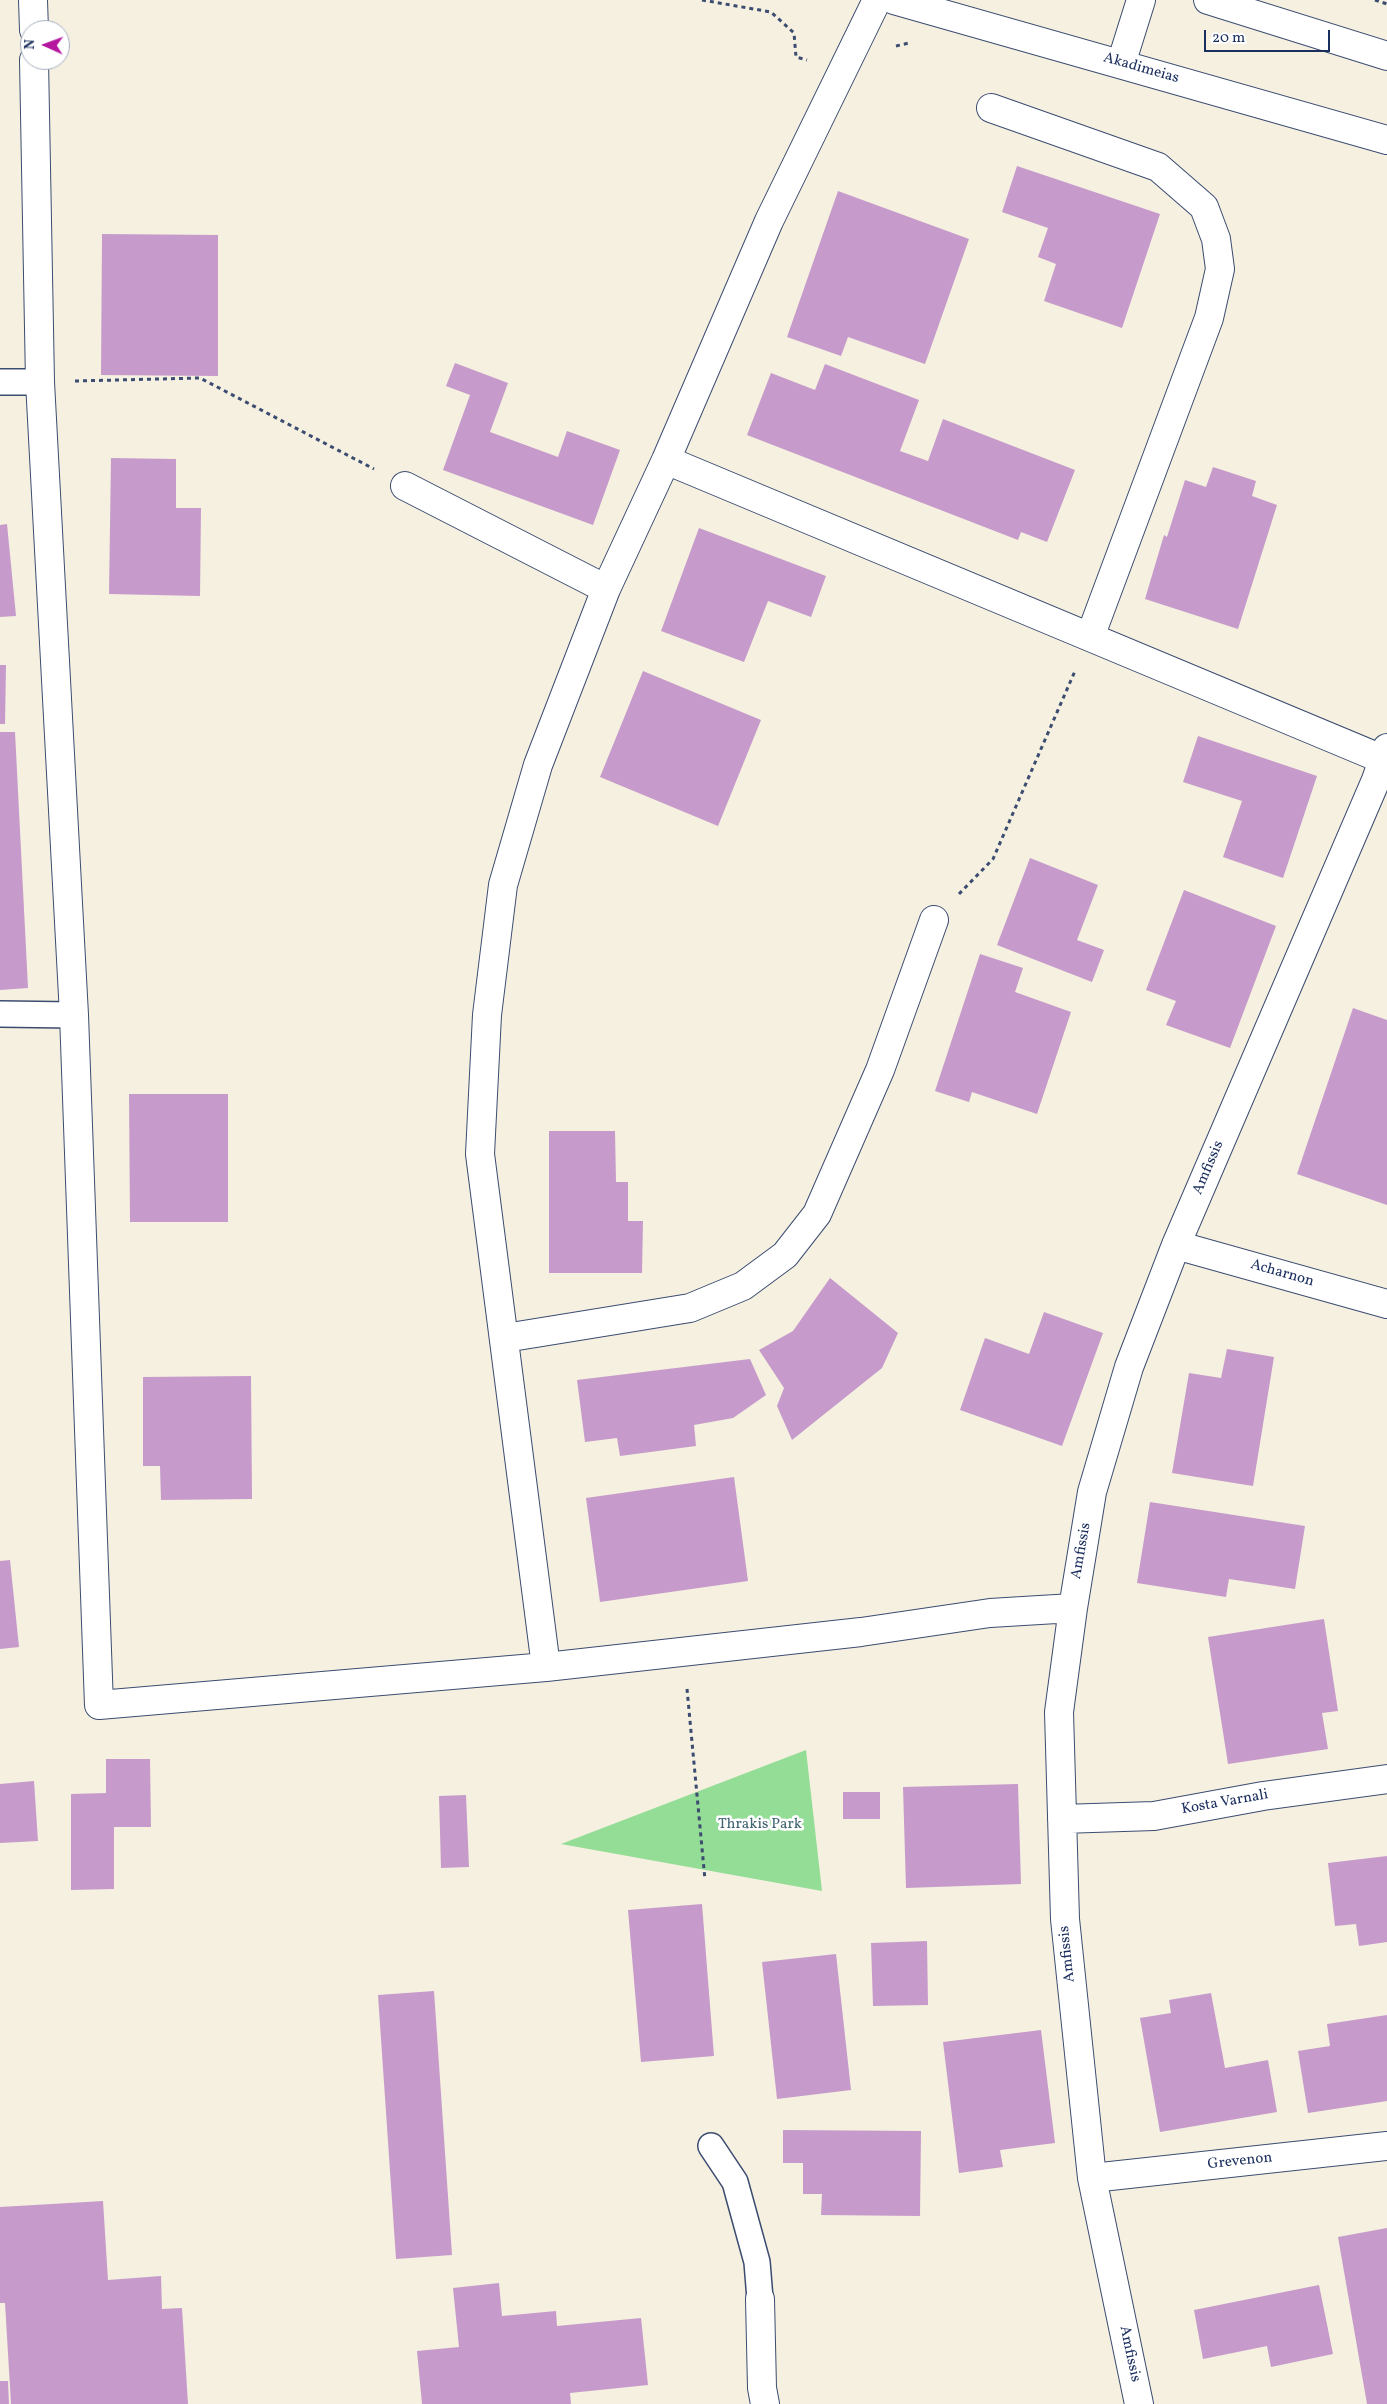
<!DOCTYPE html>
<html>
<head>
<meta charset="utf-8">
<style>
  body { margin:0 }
  #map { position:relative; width:1387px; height:2404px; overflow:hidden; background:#f5f0df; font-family:Vollkorn,serif }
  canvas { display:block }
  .north { position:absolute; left:20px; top:20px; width:50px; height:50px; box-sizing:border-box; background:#fff; border:1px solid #a4acbf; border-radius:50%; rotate:272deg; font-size:14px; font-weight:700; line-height:20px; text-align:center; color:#1b2f5e }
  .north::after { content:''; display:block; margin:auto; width:18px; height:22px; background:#b5179e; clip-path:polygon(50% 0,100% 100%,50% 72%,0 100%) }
  .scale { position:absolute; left:1204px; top:30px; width:126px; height:22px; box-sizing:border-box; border:2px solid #1b2f5e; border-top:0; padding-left:6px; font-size:15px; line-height:18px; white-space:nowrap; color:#1b2f5e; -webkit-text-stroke:4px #fff; paint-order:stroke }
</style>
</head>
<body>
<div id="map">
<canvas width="1387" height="2404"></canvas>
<div class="north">N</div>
<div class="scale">20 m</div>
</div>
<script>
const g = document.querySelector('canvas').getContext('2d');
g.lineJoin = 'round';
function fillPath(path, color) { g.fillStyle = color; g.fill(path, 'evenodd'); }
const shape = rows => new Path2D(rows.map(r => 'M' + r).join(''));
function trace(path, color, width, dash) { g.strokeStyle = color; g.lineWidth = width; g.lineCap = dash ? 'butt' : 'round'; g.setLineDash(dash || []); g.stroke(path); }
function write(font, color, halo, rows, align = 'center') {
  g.font = font + ' Vollkorn,serif'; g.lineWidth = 5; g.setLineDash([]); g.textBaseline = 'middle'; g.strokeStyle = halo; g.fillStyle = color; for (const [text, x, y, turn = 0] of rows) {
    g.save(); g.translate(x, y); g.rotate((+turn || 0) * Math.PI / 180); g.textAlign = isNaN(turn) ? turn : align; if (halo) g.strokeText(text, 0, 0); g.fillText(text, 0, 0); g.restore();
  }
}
const green = shape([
  [806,1750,822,1891,561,1844]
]);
const building = shape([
  [1017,166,1160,214,1122,328,1044,301,1056,264,1038,257,1048,228,1002,212],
  [838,191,969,239,925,364,848,337,841,356,787,337],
  [102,234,218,235,218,376,101,375],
  [455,363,508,383,490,432,558,457,567,431,620,450,593,525,443,470,470,395,446,386],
  [825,364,919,400,900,451,928,461,943,419,1075,470,1047,542,1021,532,1018,540,747,435,771,373,815,390],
  [111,458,176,459,176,508,201,508,200,596,109,594],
  [1213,467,1256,481,1252,496,1277,505,1238,629,1145,599,1164,535,1167,537,1185,480,1206,487],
  [7,524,16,616,0,617,0,525],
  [699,528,826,576,811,617,768,601,744,662,661,631],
  [0,665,6,665,5,724,0,724],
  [643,671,761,720,718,826,600,777],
  [0,732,15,732,28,988,0,990],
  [1198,736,1317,776,1283,878,1223,857,1242,801,1183,782],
  [1030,858,1098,885,1077,940,1104,950,1092,982,997,945],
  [1184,890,1276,926,1230,1048,1166,1025,1176,1001,1146,990],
  [980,954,1023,968,1015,992,1071,1012,1037,1114,972,1092,969,1102,935,1091],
  [1353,1008,1387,1020,1387,1205,1297,1174],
  [129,1094,228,1094,228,1222,130,1222],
  [549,1131,615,1131,616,1182,628,1182,628,1221,643,1221,642,1273,549,1273],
  [830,1278,898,1333,882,1368,792,1440,777,1406,784,1388,759,1350,793,1331],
  [1044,1312,1103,1333,1062,1446,960,1410,985,1338,1029,1354],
  [1227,1349,1274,1357,1253,1486,1172,1473,1189,1373,1221,1378],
  [750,1359,766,1395,733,1418,694,1425,696,1446,620,1456,617,1438,585,1442,577,1380],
  [251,1376,252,1499,161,1500,160,1466,143,1466,143,1377],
  [734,1477,748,1581,600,1602,586,1498],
  [1150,1502,1305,1526,1295,1589,1229,1579,1226,1597,1137,1583],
  [10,1560,19,1647,0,1649,0,1561],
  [1324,1619,1338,1711,1322,1713,1328,1749,1228,1764,1208,1637],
  [106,1759,150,1759,151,1827,114,1827,114,1889,71,1890,71,1794,106,1793],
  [34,1781,38,1841,0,1843,0,1784],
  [1018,1784,1021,1884,906,1888,903,1787],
  [843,1792,880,1792,880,1819,843,1819],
  [466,1795,469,1867,441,1868,439,1796],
  [1387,1856,1387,1942,1359,1946,1356,1924,1335,1926,1328,1863],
  [702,1904,714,2056,641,2062,628,1910],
  [927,1941,928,2005,873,2006,871,1943],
  [836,1954,851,2090,777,2099,762,1962],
  [434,1991,452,2255,396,2259,378,1995],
  [1211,1993,1225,2068,1268,2060,1277,2112,1160,2132,1140,2018,1171,2013,1169,2000],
  [1387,2015,1387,2101,1308,2113,1298,2051,1330,2046,1327,2024],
  [1041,2030,1055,2143,1000,2150,1003,2167,959,2173,943,2042],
  [783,2130,921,2131,920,2216,821,2215,822,2194,803,2194,803,2163,783,2163],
  [103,2201,108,2280,161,2276,162,2309,182,2308,188,2404,11,2404,5,2303,0,2303,0,2207],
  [1387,2228,1387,2404,1367,2404,1338,2237],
  [499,2283,502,2316,556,2311,557,2326,641,2318,648,2385,570,2393,571,2404,422,2404,417,2351,459,2347,453,2288],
  [1319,2285,1333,2354,1271,2367,1267,2346,1203,2359,1194,2310],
  [0,2381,8,2381,9,2404,0,2404]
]);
const path = shape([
  [702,0,771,12,794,33,796,57,807,60],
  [1375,0,1387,4],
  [896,46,909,43],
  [75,381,200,378,374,469],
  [959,894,993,859,1075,671],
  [687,1689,705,1880]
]);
const lane = shape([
  [0,382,40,382],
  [0,1014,74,1015],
  [711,2146,735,2182,757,2262,760,2299]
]);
const street = shape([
  [33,0,34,30],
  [34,60,40,382,74,1015,99,1705,546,1667,861,1632,990,1613,1073,1608],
  [991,108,1158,167,1204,207,1216,239,1220,269,1209,318,1090,637],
  [666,460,1382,759],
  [405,486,606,589],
  [1176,1245,1387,1304],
  [505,1338,690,1308,743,1286,785,1255,817,1214,880,1070,934,920],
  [546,1667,480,1154,487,1015,503,885,538,765,606,589,666,460,769,221,877,0],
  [1062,1819,1154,1816,1263,1796,1387,1779],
  [1092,2178,1387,2146],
  [760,2299,762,2388,765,2404],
  [1139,2404,1092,2178,1065,1919,1059,1712,1073,1608,1092,1492,1129,1367,1176,1245,1376,780,1387,748]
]);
const secondary = shape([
  [894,0,1387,140],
  [1208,0,1387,56],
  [1121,64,1141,0]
]);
const streetNames = [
  ["Akadimeias",1141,69,16],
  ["Amfissis",1209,1168,-67],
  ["Acharnon",1282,1274,16],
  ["Amfissis",1082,1551,-80],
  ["Kosta Varnali",1225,1803,-10],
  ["Amfissis",1068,1954,-96],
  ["Grevenon",1240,2162,-6],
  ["Amfissis",1129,2354,78]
];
const parkNames = [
  ["Thrakis Park",760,1825]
];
fillPath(green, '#94dd97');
fillPath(building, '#c69bcb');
trace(lane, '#3c4c71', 28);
trace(street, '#3c4c71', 30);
trace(secondary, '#3c4c71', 30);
trace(path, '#3c4c71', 3, [4, 4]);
trace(lane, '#fff', 25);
trace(street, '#fff', 28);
trace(secondary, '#fff', 28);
write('15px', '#1b2f5e', '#fff', streetNames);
write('15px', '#3f636f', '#fff', parkNames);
</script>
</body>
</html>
